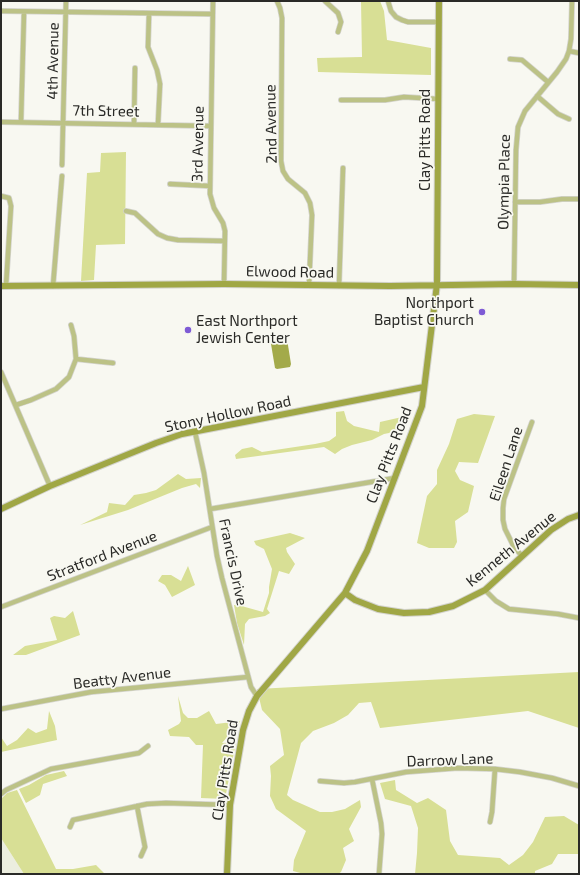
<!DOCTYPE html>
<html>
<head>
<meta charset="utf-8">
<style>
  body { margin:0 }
  #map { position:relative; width:580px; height:875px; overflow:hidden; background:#f8f8f1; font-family:"Exo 2",sans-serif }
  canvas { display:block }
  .frame { position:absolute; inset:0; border:2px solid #2a2a27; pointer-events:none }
</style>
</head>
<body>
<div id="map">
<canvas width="580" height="875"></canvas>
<div class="frame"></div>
</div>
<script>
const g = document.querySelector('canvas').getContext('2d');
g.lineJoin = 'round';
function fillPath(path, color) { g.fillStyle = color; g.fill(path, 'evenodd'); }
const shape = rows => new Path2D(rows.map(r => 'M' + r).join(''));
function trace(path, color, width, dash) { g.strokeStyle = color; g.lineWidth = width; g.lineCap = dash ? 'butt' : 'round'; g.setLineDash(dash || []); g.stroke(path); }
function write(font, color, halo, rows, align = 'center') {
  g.font = font + ' "Exo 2",sans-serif'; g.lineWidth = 3.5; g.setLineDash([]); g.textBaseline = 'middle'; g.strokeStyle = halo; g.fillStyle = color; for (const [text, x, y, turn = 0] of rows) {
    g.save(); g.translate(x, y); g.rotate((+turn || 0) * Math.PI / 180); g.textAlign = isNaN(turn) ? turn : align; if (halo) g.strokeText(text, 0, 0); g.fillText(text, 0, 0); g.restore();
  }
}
const built = shape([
  [1,838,24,874,1,874]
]);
const green = shape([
  [361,1,380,1,384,11,387,40,431,48,431,75,318,72,317,58,362,57],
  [126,152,125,244,96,245,94,280,81,281,87,173,100,172,101,153],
  [344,411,347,421,354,426,379,432,380,422,402,417,406,421,394,432,384,434,372,440,352,445,342,449,335,454,324,447,236,459,235,455,242,449,252,447,262,452,315,444,329,441,336,436,336,412],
  [474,414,495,416,478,463,459,462,455,471,460,480,474,486,468,512,455,521,457,542,454,548,429,548,417,543,427,496,437,484,437,470,449,444,457,419],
  [178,474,186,479,201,478,200,488,196,484,182,488,128,510,80,525,107,512,109,503,125,505,134,495,146,493,156,490],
  [290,533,305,538,286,548,287,552,295,564,289,574,279,571,267,609,270,613,265,616,249,619,245,624,244,645,237,623,234,605,238,605,263,612,269,593,269,587,272,569,264,549,256,545,254,541],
  [188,566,195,585,172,597,165,585,158,581,162,575,171,575,181,581],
  [73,611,80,635,26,655,13,655,25,646,57,640,50,618,54,616,65,618],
  [579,672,579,728,528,711,380,728,371,702,359,703,348,715,334,723,313,731,301,743,287,795,293,800,320,812,332,812,345,809,360,800,361,807,349,829,354,841,343,848,346,860,341,872,338,874,304,874,293,871,294,860,306,831,276,809,270,796,271,776,270,766,284,755,280,729,262,710,257,689],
  [178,696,183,713,188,718,197,718,209,711,216,724,240,721,237,729,230,734,222,743,236,742,225,799,201,798,203,745,196,745,189,737,170,736,168,730,179,724,181,721],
  [49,711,55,726,57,740,1,752,1,737,7,746,17,740,28,728,36,733,47,729],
  [64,771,67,776,43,784,40,795,26,803,19,789,29,785,46,775],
  [395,780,396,790,417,803,428,798,446,810,450,841,458,855,500,858,509,865,523,855,533,842,545,817,564,816,579,825,579,854,558,854,552,864,535,871,535,874,415,874,417,853,418,828,411,806,385,799,380,783],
  [17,790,56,869,73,869,96,865,105,874,24,874,1,838,1,799,7,793]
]);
const water = shape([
  [284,339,287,339,291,364,290,367,277,369,275,368,271,344,273,341]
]);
const street = shape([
  [213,1,210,194,214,208,223,223,225,231,224,284],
  [277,1,280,8,282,18,281,161,283,171,288,179,305,193,310,203,312,215,309,285],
  [325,1,338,13,341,22,338,32],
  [388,1,391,11,396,17,402,20,408,22,438,22],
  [1,11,212,14],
  [149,14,148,47,157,70,160,84,158,124],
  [569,51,579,53],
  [510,59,522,60,548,82],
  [537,96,558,114,569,119],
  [341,100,385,100,404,97,438,99],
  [1,122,211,126],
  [21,122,24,12],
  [134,124,135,68],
  [62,165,66,1],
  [170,184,210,186],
  [1,196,9,198,11,206,6,286],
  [515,202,540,202,562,199,579,199],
  [126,211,135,213,158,234,167,238,178,240,224,241],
  [514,284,516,150,518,127,525,111,557,72,566,59,569,51,571,39,572,1],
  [53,286,62,176],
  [339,286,343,168],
  [76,359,113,363],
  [1,372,50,486],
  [16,405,31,400,56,389,69,377,76,359,74,336,71,325],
  [195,432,204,473,217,556,222,578,251,687,257,696],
  [210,509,395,478],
  [522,556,514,547,505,529,503,520,503,508,504,499,532,422],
  [485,590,496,601,509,609,558,614,579,618],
  [1,607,212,527],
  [1,709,91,692,248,677],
  [372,779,381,823,382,834,379,874],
  [320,781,344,783,355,782,406,772,458,768,495,769,520,772,552,778,579,786],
  [1,794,6,790,51,769,139,753,148,746],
  [137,806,145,847,141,856],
  [490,822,492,812,495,769],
  [70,827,73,820,147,804,166,803,230,805]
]);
const secondary = shape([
  [1,286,224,284,390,286,514,284,579,285],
  [1,509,50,486,156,443,182,434,424,387],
  [345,593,355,600,378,609,404,613,429,612,453,606,485,590,551,530,568,519,579,515],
  [227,874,230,805,243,730,249,711,257,696,345,593,367,551,422,406,437,284,439,1]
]);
const markers = [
  [482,312,4,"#7e5bd5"],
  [188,330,4,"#7e5bd5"]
];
const streetNames = [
  ["4th Avenue",53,61,-89],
  ["7th Street",106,111,1],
  ["2nd Avenue",271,124,-91],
  ["Clay Pitts Road",425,140,-90],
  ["3rd Avenue",198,144,-89],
  ["Olympia Place",504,182,-89],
  ["Elwood Road",290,272,1],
  ["Stony Hollow Road",228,414,-12],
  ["Clay Pitts Road",389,455,-69],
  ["Eileen Lane",506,464,-72],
  ["Kenneth Avenue",511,549,-39],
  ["Stratford Avenue",102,556,-21],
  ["Francis Drive",233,562,78],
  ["Beatty Avenue",122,678,-7],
  ["Darrow Lane",450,760,-2],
  ["Clay Pitts Road",225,770,-81]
];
const poiNames = [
  ["Northport",474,303],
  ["Baptist Church",474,320],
  ["East Northport",196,321,"left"],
  ["Jewish Center",196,338,"left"]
];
fillPath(built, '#eceedf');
fillPath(green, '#d8df95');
fillPath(water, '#a3aa4a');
trace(street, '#d3d3cd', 6);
trace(secondary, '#d3d3cd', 8);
trace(street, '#bcc286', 4.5);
trace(secondary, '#a0a745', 6);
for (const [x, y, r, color] of markers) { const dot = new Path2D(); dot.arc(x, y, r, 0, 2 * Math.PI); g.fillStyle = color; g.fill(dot); trace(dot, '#f8f8f1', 1.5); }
write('15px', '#2a2a27', '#f8f8f1', streetNames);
write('15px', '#2a2a27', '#f8f8f1', poiNames, 'right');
</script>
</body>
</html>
